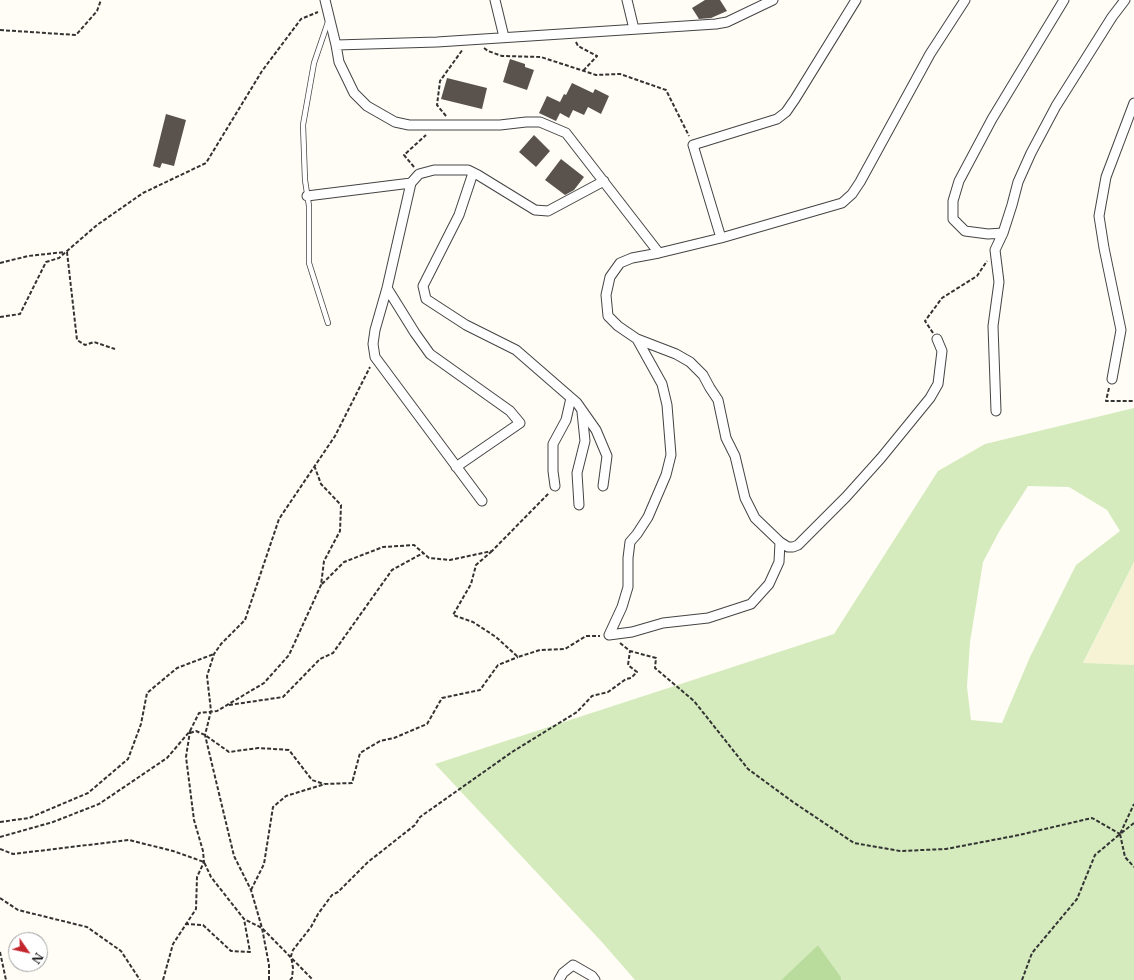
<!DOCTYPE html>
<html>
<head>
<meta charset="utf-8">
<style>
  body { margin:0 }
  #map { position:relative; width:1134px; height:980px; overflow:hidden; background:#fffdf5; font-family:"Libre Baskerville",serif }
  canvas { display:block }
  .north { position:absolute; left:8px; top:932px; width:40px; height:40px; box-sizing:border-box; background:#fff; border:1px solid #a0a0a0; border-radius:50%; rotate:124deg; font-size:11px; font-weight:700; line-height:16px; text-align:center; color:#111 }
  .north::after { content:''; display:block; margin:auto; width:14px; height:18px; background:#c4262e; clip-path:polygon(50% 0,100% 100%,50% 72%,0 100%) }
</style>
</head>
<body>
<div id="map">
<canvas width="1134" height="980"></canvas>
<div class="north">N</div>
</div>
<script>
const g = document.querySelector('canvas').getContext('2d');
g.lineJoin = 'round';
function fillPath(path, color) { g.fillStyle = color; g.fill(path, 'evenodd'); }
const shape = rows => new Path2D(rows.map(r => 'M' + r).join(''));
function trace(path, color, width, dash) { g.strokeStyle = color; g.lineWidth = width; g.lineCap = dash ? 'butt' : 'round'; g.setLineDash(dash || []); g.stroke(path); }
const farmland = shape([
  [1134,562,1134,665,1083,664]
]);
const green = shape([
  [1134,408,1134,562,1083,663,1134,665,1134,980,841,980,841,977,818,945,781,980,635,980,601,941,435,764,834,634,938,471,985,444],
  [1028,486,1069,487,1107,510,1120,531,1076,565,1030,657,1002,723,971,720,967,687,970,642,983,562,1000,530]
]);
const forest = shape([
  [818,945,841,977,841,980,781,980]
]);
const building = shape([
  [705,0,720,0,727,11,711,18,699,19,692,8],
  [510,59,525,64,525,67,534,70,527,90,503,82],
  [447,78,487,88,482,109,441,99],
  [572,83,593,93,595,89,609,96,601,114,588,107,584,115,573,110,569,118,560,113,556,121,539,113,547,96,560,102,564,94,566,95],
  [166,114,186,120,174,166,162,163,160,168,153,166],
  [534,135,550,151,536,167,519,152],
  [561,159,584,177,574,190,565,195,545,180]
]);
const path = shape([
  [0,30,76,35,97,11,101,0],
  [576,42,578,46,597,56,583,71],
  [484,48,488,51,502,56,541,57,596,75,620,74,666,90,689,136],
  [446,116,437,105,440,81,463,49],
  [414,167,404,155,426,135],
  [67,252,77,340,85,345,94,342,115,349],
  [0,263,28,256,65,252],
  [0,317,20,314,46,262,59,258,97,225,143,193,206,163,262,71,301,19,318,12],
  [933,333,925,321,942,298,977,276,987,261],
  [1109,388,1106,401,1134,401],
  [492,551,476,565,471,584,453,615,473,622,496,637,518,657,540,650,565,649,586,636,600,636],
  [322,584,344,562,383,547,414,545,429,558,450,560,492,551,549,493],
  [620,643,630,651,656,658,655,668,694,701,748,769,793,802,854,843,900,851,946,849,1019,835,1092,818,1120,834],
  [229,705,283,697,320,659,333,653,392,570,423,553],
  [190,733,196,731,205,735,229,752,258,748,289,750,312,780,324,784],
  [0,822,29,818,88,793,128,759,141,724,147,693,177,668,214,654],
  [1134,823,1120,834,1125,857,1134,867],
  [0,837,53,822,99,804,167,758,190,731,199,713,217,711,264,683,289,655,321,585,324,561,340,531,341,505,321,484,314,465],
  [0,849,13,854,129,840,173,851,204,862,211,877,244,919,262,928,313,980],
  [251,890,264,864,273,807,286,796,325,784,352,783,360,753,380,741,394,738,427,724,442,698,480,690,498,665,518,657],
  [0,898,18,910,87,927,121,951,140,980],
  [185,924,203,925,231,951,250,952,244,919],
  [0,952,6,980],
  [163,980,173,944,196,909,197,877,204,862,203,851,194,820,186,757,190,731],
  [269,980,269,965,262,928,251,890,234,856,205,735,211,711,207,676,214,654,221,644,245,620,279,519,335,436,370,367],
  [290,980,292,978,293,968,291,956,293,950,311,927,318,914,332,895,338,892,368,862,415,825,420,817,512,752,577,712,592,696,608,692,626,679,631,678,637,672,628,665,630,651],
  [1022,980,1032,953,1077,899,1095,855,1120,834,1134,804]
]);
const lane = shape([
  [328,323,309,263,309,206,305,180,303,125,314,63,328,22]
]);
const street = shape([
  [325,0,336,45,339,62,354,93,367,106,395,122,409,125,500,125,526,122,540,122,566,133,659,253],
  [495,0,504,37],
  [627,0,634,29],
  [336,45,437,42,716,24,727,22,773,0],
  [473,173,459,215,423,286,426,299,466,325,516,350,577,403,596,430,607,456,603,486],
  [307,196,411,183],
  [1003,233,988,234,965,231,953,219,953,201,959,181,992,119,1064,0],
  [721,238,693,145,777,119,786,112,795,99,856,0],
  [387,288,415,333,430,354,510,411,520,423,456,467],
  [937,339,942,351,938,384,930,398,881,458,846,497,798,545,793,547,788,547,780,542,755,518,745,498,735,456,726,438,718,400,710,388,703,375,690,362,676,354,637,339,618,326,608,316,606,295,610,277,620,263,632,258,659,253,721,238,842,203,852,194,860,182,930,54,965,0],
  [1112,379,1121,330,1104,248,1099,216,1106,177,1134,103],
  [996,411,993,326,999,282,995,250,1003,233,1012,205,1018,182,1031,153,1056,106,1112,17,1125,0],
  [555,486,553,471,553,444,566,420,571,398],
  [482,501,375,357,373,344,375,330,387,288,411,183,419,174,434,170,468,170,478,175,535,210,548,211,604,181],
  [579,505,577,473,585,441,582,412],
  [609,635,622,607,628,587,628,558,630,542,637,534,648,517,666,475,671,455,667,405,662,384,637,339],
  [609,635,632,632,663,623,708,618,751,604,769,584,779,562,780,542],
  [559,980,563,973,573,965,592,976,595,980]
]);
fillPath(farmland, '#f6f3d4');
fillPath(green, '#d5ebbd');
fillPath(forest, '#b9dc9c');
fillPath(building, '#5a524d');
trace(lane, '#444', 6);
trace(street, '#444', 11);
trace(path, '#333', 2, [4, 2]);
trace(lane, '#fff', 4.5);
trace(street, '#fff', 9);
</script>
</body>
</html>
